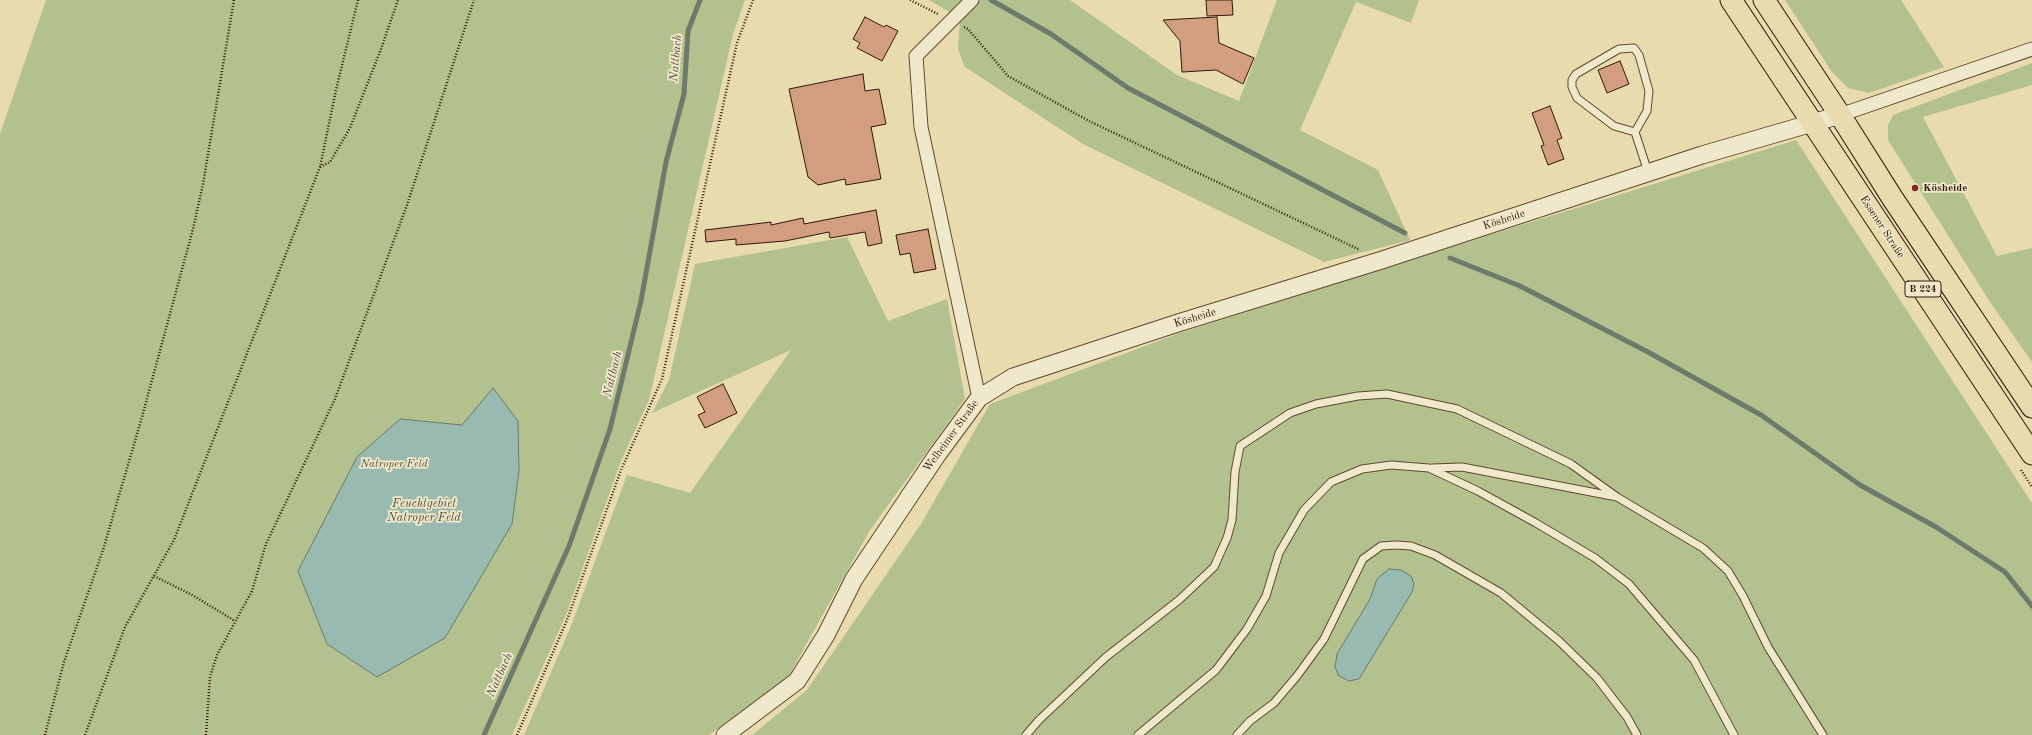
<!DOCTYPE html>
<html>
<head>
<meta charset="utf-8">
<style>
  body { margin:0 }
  canvas { display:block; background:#e8dbad }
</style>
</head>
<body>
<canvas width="2032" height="735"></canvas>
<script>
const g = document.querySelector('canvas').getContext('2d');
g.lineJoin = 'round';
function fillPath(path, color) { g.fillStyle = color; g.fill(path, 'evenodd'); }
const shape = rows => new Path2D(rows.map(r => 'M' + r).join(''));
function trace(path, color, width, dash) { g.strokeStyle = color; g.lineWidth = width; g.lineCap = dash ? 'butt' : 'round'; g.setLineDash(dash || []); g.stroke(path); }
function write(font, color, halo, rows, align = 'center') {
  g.font = font + ' "Old Standard TT",serif'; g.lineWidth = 3.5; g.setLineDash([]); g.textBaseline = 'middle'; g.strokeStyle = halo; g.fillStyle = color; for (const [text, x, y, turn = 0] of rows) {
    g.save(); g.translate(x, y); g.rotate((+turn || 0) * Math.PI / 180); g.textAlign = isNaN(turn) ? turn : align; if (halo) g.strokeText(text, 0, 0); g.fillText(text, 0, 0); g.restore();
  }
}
const green = shape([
  [46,0,745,0,733,34,649,400,621,461,566,615,512,735,0,735,0,134],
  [929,0,1070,0,1177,75,1239,101,1277,0,1419,0,1411,23,1356,2,1300,130,1378,170,1410,240,1324,262,1083,144,965,67,958,49,960,18],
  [1785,0,1901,0,1944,67,1869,93,1848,88,1832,72],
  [2032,63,2032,85,1923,117,1997,256,2032,248,2032,362,1990,302,1888,140,1888,125,1893,115],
  [1796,140,2032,503,2032,735,752,735,807,690,921,524,990,404,1177,334,1418,257],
  [847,237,888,321,947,299,965,399,870,530,787,679,709,735,524,735,571,626,627,475,690,493,791,350,652,413,669,380,695,264]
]);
const water = shape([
  [493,388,518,421,519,471,512,524,445,638,377,677,327,644,298,571,357,457,400,419,462,425,493,388],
  [1389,569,1401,570,1411,576,1414,584,1412,592,1359,679,1349,681,1339,676,1335,667,1337,654,1370,599,1377,579,1389,569]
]);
const stream = shape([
  [991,0,1051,34,1128,88,1405,233],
  [1450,258,1520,286,1648,352,1761,415,1860,485,1936,527,2005,572,2032,606],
  [484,735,569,546,610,429,641,301,666,162,684,94,688,31,700,0]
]);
const building = shape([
  [1206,0,1232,0,1233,15,1207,16,1206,0],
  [865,17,884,27,886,25,898,31,882,61,857,48,860,43,853,39,865,17],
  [1217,17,1219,43,1254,58,1243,84,1216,70,1182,72,1180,41,1163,20,1217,17],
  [1620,61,1629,84,1607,93,1598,70,1620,61],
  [863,74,865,91,879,89,886,124,871,127,881,179,846,185,845,179,818,185,808,177,789,89,863,74],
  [1550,106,1562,138,1557,140,1564,159,1548,165,1541,146,1544,145,1532,113,1550,106],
  [876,210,882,243,868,246,865,232,830,238,829,232,785,241,736,245,736,239,706,242,705,230,771,222,771,225,803,218,804,224,876,210],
  [928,229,936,269,914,273,910,253,900,255,896,235,928,229],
  [723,384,737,413,705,428,698,415,705,412,697,397,723,384]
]);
const path = shape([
  [910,0,938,14],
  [964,27,968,29,1008,76,1089,121,1360,250],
  [320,167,330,162,350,128,381,49,398,0],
  [2021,470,2032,487],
  [154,576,194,596,235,621],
  [45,735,64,662,103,550,142,417,193,229,203,184,234,0],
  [85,735,125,627,174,540,320,167,336,90,358,0],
  [206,735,210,677,217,655,252,591,266,544,335,399,407,205,474,0],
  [517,735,567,620,621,470,662,379,737,43,753,0]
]);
const service = shape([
  [1635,132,1614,126,1577,98,1572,87,1572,80,1576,74,1619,49,1634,48,1639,55,1649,91,1647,111,1635,132,1648,172],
  [1432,468,1462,467,1617,497,1703,548,1728,571,1743,596,1768,647,1823,735],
  [1026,735,1039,720,1106,657,1179,600,1214,567,1227,538,1232,520,1235,472,1240,446,1290,413,1316,404,1358,396,1387,394,1457,409,1571,464,1617,497],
  [1138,735,1216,670,1247,629,1266,596,1279,553,1304,510,1331,482,1362,469,1391,465,1429,468,1478,491,1536,523,1595,558,1629,584,1694,660,1734,735],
  [1237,735,1250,721,1274,703,1297,676,1324,639,1363,559,1381,546,1396,545,1411,546,1435,555,1501,593,1559,641,1597,678,1627,717,1637,735]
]);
const minor = shape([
  [972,0,916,56,921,127,979,398],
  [1840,115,2032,49]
]);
const tertiary = shape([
  [725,735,797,681,826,635,854,579,937,455,979,398,1013,377,1178,323,1382,260,1702,155,1840,115]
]);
const primary = shape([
  [1731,0,2032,454],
  [1764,0,1840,115,1893,199,2032,407]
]);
const markers = [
  [1915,188,4,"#8f2418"]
];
const shields = [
  [1923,289,36]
];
const shieldNames = [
  ["B 224",1923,289]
];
const poiNames = [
  ["Kösheide",1923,188]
];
const streetNames = [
  ["Kösheide",1504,220,-18],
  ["Essener Straße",1882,227,57],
  ["Kösheide",1195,318,-17],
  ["Welheimer Straße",951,436,-54]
];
const parkNames = [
  ["Natroper Feld",394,464]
];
const waterNames = [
  ["Nattbach",676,58,-85],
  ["Nattbach",613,374,-76],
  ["Feuchtgebiet",424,504],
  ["Natroper Feld",424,518],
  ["Nattbach",500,675,-66]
];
fillPath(green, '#b2c18d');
fillPath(water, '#98bab0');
trace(water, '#6e7a6c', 1);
trace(stream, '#6e7a6c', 5);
fillPath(building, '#d39d80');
trace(building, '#301907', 1);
trace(service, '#5e4a30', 9);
trace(minor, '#5e4a30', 15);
trace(tertiary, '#5e4a30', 19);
trace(primary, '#301907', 23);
trace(path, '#301907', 2.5, [1, 2]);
trace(service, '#f0e8ca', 7);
trace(minor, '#f0e8ca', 13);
trace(tertiary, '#f0e8ca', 17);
trace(primary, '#e8dbad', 21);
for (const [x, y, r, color] of markers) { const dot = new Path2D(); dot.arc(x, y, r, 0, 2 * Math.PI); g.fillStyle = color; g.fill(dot); trace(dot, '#f0e8ca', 1.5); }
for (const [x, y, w] of shields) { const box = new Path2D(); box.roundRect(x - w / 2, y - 8, w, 16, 3); g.fillStyle = '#f0e8ca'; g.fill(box); trace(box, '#301907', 1); }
write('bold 10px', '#301907', null, shieldNames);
write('bold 11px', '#301907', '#f0e8ca', poiNames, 'left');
write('11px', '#301907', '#f0e8ca', streetNames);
write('italic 11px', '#574b2f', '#f0e8ca', parkNames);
write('italic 12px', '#4f493a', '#f0e8ca', waterNames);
</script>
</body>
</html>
